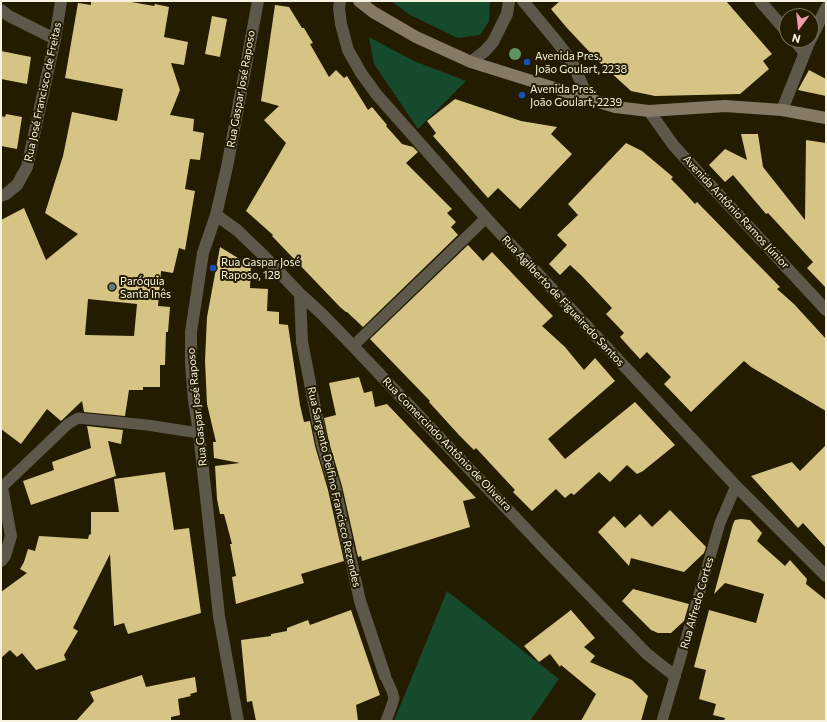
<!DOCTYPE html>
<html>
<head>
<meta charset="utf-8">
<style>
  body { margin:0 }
  #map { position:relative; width:827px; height:722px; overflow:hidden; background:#231c00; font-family:Commissioner,sans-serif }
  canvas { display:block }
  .frame { position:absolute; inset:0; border:2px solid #f7f2e0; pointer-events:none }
  .north { position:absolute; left:779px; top:8px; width:40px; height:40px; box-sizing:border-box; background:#231c00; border:1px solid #78725a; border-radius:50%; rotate:195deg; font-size:11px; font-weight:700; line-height:16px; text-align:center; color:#f7f2e0 }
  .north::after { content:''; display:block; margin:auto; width:14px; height:18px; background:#f39aac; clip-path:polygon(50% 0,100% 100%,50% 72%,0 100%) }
</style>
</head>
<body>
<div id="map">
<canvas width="827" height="722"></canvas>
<div class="frame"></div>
<div class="north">N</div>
</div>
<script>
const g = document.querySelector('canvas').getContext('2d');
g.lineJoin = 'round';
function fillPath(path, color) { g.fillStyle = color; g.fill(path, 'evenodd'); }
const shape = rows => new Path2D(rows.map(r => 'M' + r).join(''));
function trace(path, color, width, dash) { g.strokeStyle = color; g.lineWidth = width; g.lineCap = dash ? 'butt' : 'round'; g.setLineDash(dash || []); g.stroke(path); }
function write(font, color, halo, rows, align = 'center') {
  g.font = font + ' Commissioner,sans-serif'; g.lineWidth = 4; g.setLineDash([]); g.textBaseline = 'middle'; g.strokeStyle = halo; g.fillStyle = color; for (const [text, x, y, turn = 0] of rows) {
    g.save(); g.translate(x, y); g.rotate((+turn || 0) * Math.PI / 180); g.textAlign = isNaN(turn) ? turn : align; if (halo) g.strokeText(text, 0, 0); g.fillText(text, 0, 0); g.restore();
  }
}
const green = shape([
  [391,1,490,1,489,21,480,35,458,38,410,15],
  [369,37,414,61,466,81,418,129,374,64],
  [447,591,559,679,530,721,394,721]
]);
const building = shape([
  [91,1,126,1,154,6,155,4,169,7,164,37,188,42,184,65,171,63,180,90,170,115,194,119,193,131,204,133,200,160,190,159,185,189,195,191,185,250,179,248,173,273,161,271,158,306,170,307,168,332,166,332,165,365,160,365,160,387,143,387,143,390,129,390,125,416,84,412,82,401,61,421,47,409,21,444,1,429,1,220,24,208,46,260,78,234,45,213,63,156,72,112,117,121,123,89,65,78,78,3,91,5],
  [88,299,137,304,134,336,85,335],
  [560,1,726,1,772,54,763,61,769,69,740,94,655,96,631,91,598,61,567,28,551,9],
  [275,5,289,7,302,28,304,28,313,43,310,44,329,77,336,70,344,78,347,76,368,110,372,107,387,125,386,126,402,144,413,147,418,152,406,163,452,209,447,213,456,222,451,227,458,235,363,327,347,312,346,312,340,307,272,236,273,235,246,211,286,143,264,120,279,106,261,101],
  [212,16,227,19,220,57,205,54],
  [1,51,31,57,27,84,1,79],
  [809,70,826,79,826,96,798,90],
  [455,99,521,121,557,127,551,134,572,154,520,209,498,188,488,198,433,136,436,133,427,121],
  [6,114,22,117,17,149,1,146,1,116,5,117],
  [741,134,758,134,763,167,805,220,806,140,826,143,826,288,807,268,813,262,768,213,766,214,733,175,725,182,709,165,725,149,747,160],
  [626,143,642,151,673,177,671,179,682,190,695,204,697,202,780,287,777,289,794,304,826,339,826,411,751,367,744,361,691,412,664,384,671,377,647,352,640,359,620,337,624,333,606,314,612,308,581,275,570,265,560,275,549,264,567,245,557,235,578,215,568,204],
  [468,245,483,261,492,252,530,292,553,316,542,326,565,347,584,370,595,358,615,381,548,439,565,459,635,402,675,445,643,471,637,474,627,465,610,482,599,472,574,495,571,493,565,498,556,489,532,511,513,492,515,490,476,448,474,450,459,435,429,402,430,401,370,339],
  [220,247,251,266,250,288,268,289,267,311,279,312,279,324,288,325,300,405,304,422,310,421,315,446,328,490,344,561,301,574,304,583,236,604,232,577,236,576,230,544,232,544,224,514,220,514,217,499,215,466,240,463,214,458,213,442,216,442,207,404,205,361,207,317],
  [359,377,364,393,372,391,375,407,387,404,476,498,463,501,470,527,362,561,361,556,358,557,342,486,329,442,324,418,336,415,329,383],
  [87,426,123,430,121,444,108,441,116,476,31,505,23,481,54,470,52,462,91,448],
  [826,445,826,548,803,523,798,528,751,476,792,462,800,471],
  [165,472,174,530,189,528,201,613,128,634,124,623,114,626,110,554,73,628,78,631,64,655,66,660,36,670,22,653,17,657,10,650,1,658,1,592,27,573,20,569,24,562,28,549,35,551,39,536,88,539,89,535,91,534,91,512,119,512,114,479],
  [670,510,706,547,704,553,684,572,631,558,629,566,598,532,614,516,625,528,640,514,652,527],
  [741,519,750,520,762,533,757,541,785,566,790,560,807,579,806,584,826,600,826,721,724,721,725,718,713,715,716,704,699,699,706,670,694,667,709,610,756,623,764,594,725,583,714,594,733,524,735,520],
  [633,589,689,604,684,621,671,633,658,633,651,630,622,601],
  [351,610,380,695,356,705,358,721,256,721,252,701,247,702,241,640,271,636,271,634,287,631,287,628,308,620,310,625],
  [571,610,595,638,584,647,595,656,590,662,632,680,648,696,641,721,581,721,596,694,561,665,560,667,550,654,539,662,524,646],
  [142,675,146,687,195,677,197,692,190,694,191,696,178,699,180,715,171,717,171,721,76,721,94,701,90,692]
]);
const lane = shape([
  [353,346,486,218],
  [2,487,68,424,78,418,147,425,199,433],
  [385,676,392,691,394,698,392,705,386,721],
  [662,721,720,523,736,486]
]);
const street = shape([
  [340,1,339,8,341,24,348,50,361,73,377,95,486,218,736,486,826,576],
  [523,1,558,43,572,62,589,100],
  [760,1,787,32],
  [1,10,9,16,55,39],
  [811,39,826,8],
  [794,40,804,52],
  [471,62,485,51,493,42,507,14,509,1],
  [782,110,810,40],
  [649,111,674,146,826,310],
  [1,196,6,194,17,185,27,167,55,39,61,1],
  [216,215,237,230,262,254,300,294,322,314,353,346,545,549,647,654,675,676],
  [300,294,302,342,322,444,335,488,360,601,385,676],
  [1,486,2,487,11,536,5,556,1,561],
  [238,721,219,616,199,433,194,400,191,364,191,332,203,253,216,215,227,167,258,1]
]);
const secondary = shape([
  [359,1,373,12,416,37,471,62,615,107,649,111,725,106,782,110,826,118]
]);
const trees = [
  [515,54]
];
const markers = [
  [527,62,4,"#1a4fb4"],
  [522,95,4,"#1a4fb4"],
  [213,268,4,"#1a4fb4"],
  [112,287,4,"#6b7280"]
];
const poiNames = [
  ["Avenida Pres.",535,56],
  ["João Goulart, 2238",535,69],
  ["Avenida Pres.",530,89],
  ["João Goulart, 2239",530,102],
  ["Rua Gaspar José",221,262],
  ["Raposo, 128",221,275],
  ["Paróquia",120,281],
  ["Santa Inês",120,294]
];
const streetNames = [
  ["Rua Gaspar José Raposo",241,89,-80],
  ["Rua José Francisco de Freitas",43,92,-78],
  ["Avenida Antônio Ramos Júnior",736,212,47],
  ["Rua Agilberto de Figueiredo Santos",563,301,47],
  ["Rua Gaspar José Raposo",197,407,-96],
  ["Rua Comercindo Antônio de Oliveira",447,444,46],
  ["Rua Sargento Delfino Francisco Rezendes",334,487,77],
  ["Rua Alfredo Cortes",697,603,-74]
];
fillPath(green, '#154a2d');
fillPath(building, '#d5c484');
trace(lane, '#5e584b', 11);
trace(street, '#5e584b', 12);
trace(secondary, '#847a65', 12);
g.fillStyle = '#639166';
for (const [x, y] of trees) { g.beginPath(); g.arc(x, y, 6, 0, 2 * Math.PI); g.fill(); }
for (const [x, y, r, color] of markers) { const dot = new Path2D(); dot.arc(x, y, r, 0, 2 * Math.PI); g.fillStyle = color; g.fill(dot); trace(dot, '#231c00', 1.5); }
write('11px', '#f7f2e0', '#231c00', poiNames, 'left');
write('11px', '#f7f2e0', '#231c00', streetNames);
</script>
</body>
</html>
